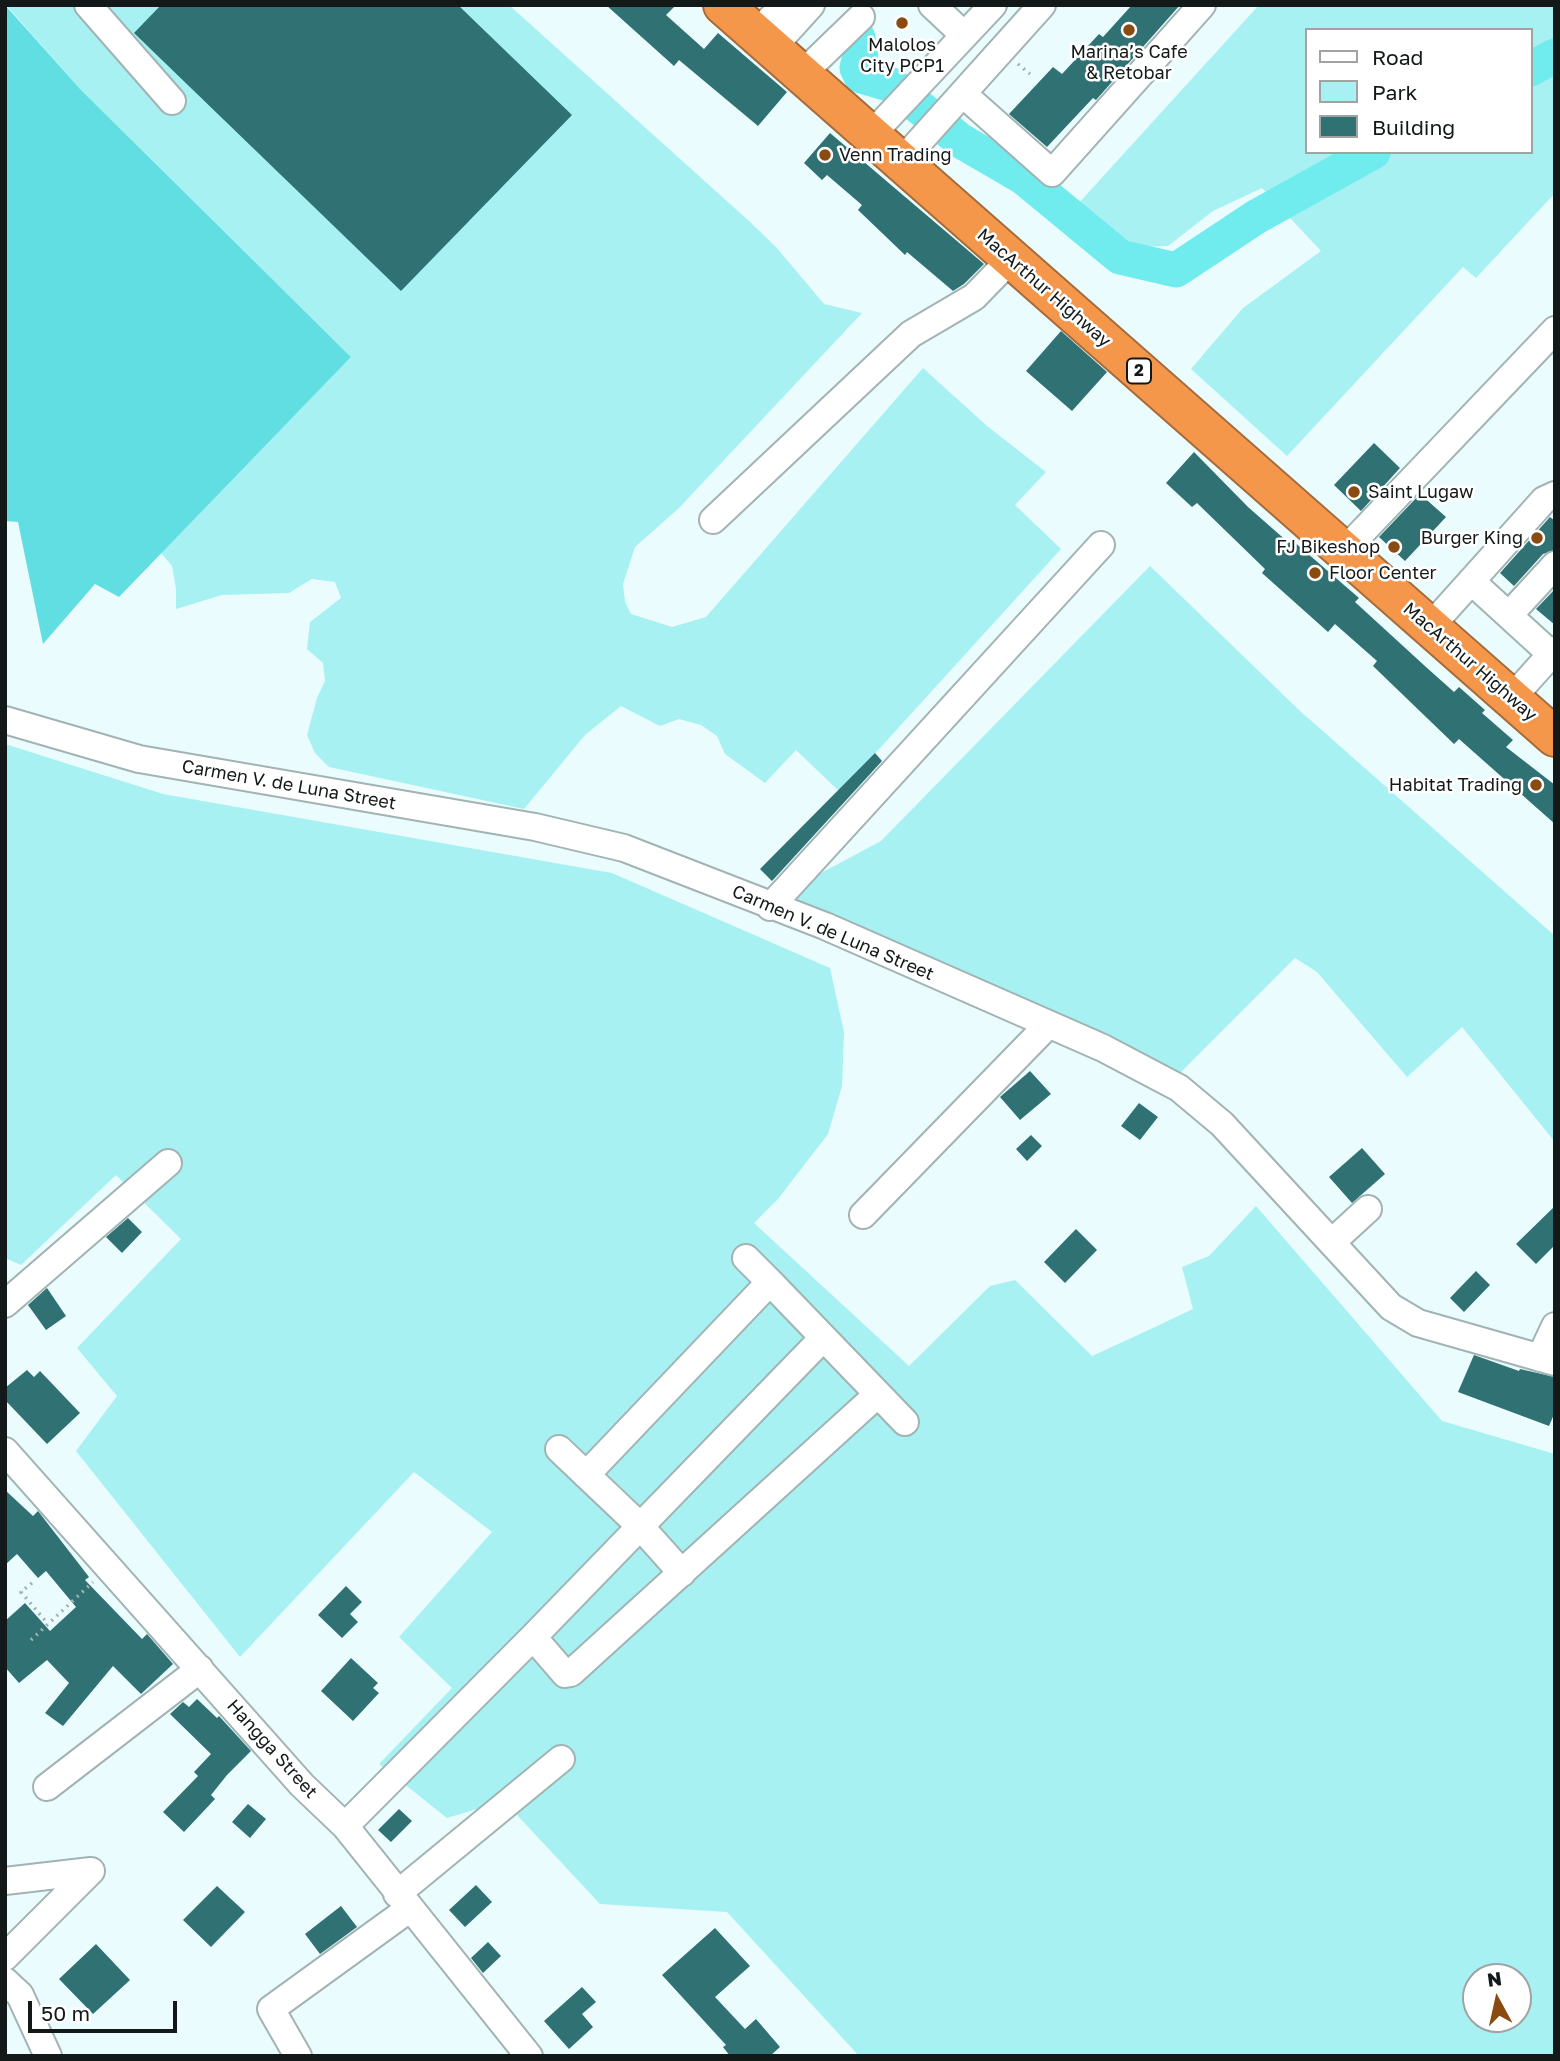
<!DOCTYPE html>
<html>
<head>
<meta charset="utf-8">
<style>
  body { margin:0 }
  #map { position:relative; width:1560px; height:2061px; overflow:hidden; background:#eafcfd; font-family:"Golos Text",sans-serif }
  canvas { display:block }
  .frame { position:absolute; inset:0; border:7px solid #131919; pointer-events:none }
  .legend { position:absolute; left:1305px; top:28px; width:228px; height:126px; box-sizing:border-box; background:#fff; border:2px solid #a1a3a3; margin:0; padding:9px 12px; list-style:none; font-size:21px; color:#131919 }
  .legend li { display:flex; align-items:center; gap:14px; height:35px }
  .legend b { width:35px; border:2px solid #a1a3a3 }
  .north { position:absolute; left:1462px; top:1963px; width:70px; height:70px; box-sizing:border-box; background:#fff; border:2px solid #a1a3a3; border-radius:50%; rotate:352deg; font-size:19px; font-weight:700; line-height:28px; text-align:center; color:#131919 }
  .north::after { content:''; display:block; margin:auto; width:24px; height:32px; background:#8a4b10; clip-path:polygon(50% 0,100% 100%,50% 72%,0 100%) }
  .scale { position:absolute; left:28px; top:2001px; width:149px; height:32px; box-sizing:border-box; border:4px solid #131919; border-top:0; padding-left:9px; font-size:21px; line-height:24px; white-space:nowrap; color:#131919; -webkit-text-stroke:5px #fff; paint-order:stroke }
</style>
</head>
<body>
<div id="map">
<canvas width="1560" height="2061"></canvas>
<div class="frame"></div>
<ul class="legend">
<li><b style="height:9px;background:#fff"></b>Road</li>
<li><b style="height:19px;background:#a7f1f3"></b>Park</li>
<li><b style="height:19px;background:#307173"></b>Building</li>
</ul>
<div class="north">N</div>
<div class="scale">50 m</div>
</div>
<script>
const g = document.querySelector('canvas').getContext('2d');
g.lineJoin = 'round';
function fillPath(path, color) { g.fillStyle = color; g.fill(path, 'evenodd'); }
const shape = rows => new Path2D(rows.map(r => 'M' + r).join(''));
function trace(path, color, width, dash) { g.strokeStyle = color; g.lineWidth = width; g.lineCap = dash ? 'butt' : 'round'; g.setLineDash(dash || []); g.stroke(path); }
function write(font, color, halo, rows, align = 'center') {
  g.font = font + ' "Golos Text",sans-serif'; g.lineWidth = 5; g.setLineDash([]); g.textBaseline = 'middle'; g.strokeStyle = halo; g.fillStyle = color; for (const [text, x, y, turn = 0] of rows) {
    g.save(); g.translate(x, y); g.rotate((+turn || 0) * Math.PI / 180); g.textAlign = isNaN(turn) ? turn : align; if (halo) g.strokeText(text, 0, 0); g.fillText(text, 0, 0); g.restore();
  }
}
const green = shape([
  [6,5,509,5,749,221,776,247,824,304,862,313,679,508,635,547,623,584,625,602,631,614,672,627,706,617,923,368,987,426,1046,472,1015,505,1061,549,840,792,796,750,765,783,725,754,717,736,701,725,679,719,660,726,621,706,585,735,524,809,329,767,315,753,307,735,317,698,325,681,323,663,307,649,310,622,341,598,335,582,312,579,289,593,222,595,176,609,176,589,172,566,161,553,351,357,81,90],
  [1259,5,1555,5,1555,193,1476,278,1463,267,1287,456,1191,369,1243,308,1321,251,1262,188,1213,211,1168,246,1135,247,1077,205],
  [1306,30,1530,30,1530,152,1306,152],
  [1150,566,1299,710,1555,936,1555,1142,1462,1027,1407,1077,1317,972,1295,958,1176,1077,786,909,806,881,881,841],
  [5,744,163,794,612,873,830,968,844,1032,842,1086,828,1134,778,1199,754,1223,909,1366,990,1286,1015,1280,1092,1356,1140,1334,1193,1309,1182,1267,1209,1256,1256,1206,1442,1421,1555,1454,1555,2056,859,2056,727,1912,600,1904,504,1801,447,1818,379,1764,452,1688,399,1637,492,1532,414,1472,240,1657,76,1451,117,1396,77,1348,181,1239,116,1175,21,1265,5,1258],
  [1476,1977,1518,1977,1518,2019,1476,2019]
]);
const forest = shape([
  [5,5,81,90,351,357,119,597,95,584,43,644,18,522,5,521]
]);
const river = shape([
  [858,38,861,52,857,68,861,76,892,85,961,141,1023,177,1120,257,1176,270,1256,217,1373,152],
  [1530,69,1555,56]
]);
const building = shape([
  [161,5,458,5,572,115,401,291,134,33],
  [606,5,676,5,666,15,704,49,718,33,787,92,758,126,679,60,674,66],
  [1132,5,1180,5,1096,100,1093,98,1047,147,1009,114,1053,67,1062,74,1099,34,1103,37],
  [830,133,984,264,964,284,953,291,907,252,905,255,858,210,862,205,827,175,822,180,804,163],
  [1061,331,1107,372,1072,411,1026,371],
  [1374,443,1400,468,1361,511,1334,485],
  [1194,452,1248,507,1289,543,1292,540,1359,598,1355,602,1426,667,1454,692,1459,687,1485,710,1482,713,1513,740,1506,747,1555,785,1555,824,1459,739,1454,744,1373,666,1377,661,1335,624,1328,632,1262,573,1265,569,1197,503,1192,507,1166,483],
  [1420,494,1446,517,1405,561,1379,537],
  [1550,517,1555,521,1555,550,1543,554,1514,586,1500,573],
  [1555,589,1555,625,1536,609],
  [875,753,882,761,772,881,760,869],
  [1030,1071,1051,1094,1020,1120,1000,1097],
  [1139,1103,1158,1117,1140,1140,1121,1126],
  [1031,1135,1042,1146,1027,1161,1016,1149],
  [1362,1148,1385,1174,1352,1203,1329,1177],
  [1555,1206,1555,1245,1536,1264,1516,1244],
  [128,1218,142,1232,122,1253,106,1237],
  [1076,1229,1097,1250,1065,1283,1044,1262],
  [1476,1271,1490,1285,1464,1312,1450,1298],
  [47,1288,66,1316,46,1330,28,1305],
  [1474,1355,1519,1371,1520,1369,1555,1377,1555,1412,1549,1426,1458,1392],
  [27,1370,34,1377,40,1371,80,1413,47,1444,5,1400,5,1388],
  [5,1490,33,1516,38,1511,89,1577,85,1580,142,1639,147,1634,173,1664,141,1694,113,1666,63,1726,45,1713,69,1683,47,1660,19,1683,5,1667,5,1621,25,1603,50,1631,76,1607,46,1571,38,1578,17,1554,5,1565],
  [346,1586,362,1602,350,1614,358,1622,342,1638,318,1615],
  [351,1658,378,1683,373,1688,379,1693,353,1721,321,1691],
  [197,1699,217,1718,219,1716,251,1751,227,1775,211,1795,215,1799,184,1832,163,1812,198,1776,194,1772,211,1754,170,1714,183,1702,189,1707],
  [248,1804,266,1819,250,1838,232,1822],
  [399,1809,412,1821,391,1842,378,1830],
  [476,1885,492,1902,465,1927,449,1910],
  [217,1886,245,1912,211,1947,183,1920],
  [341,1906,357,1927,320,1954,305,1934],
  [715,1928,750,1966,715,1997,745,2029,756,2019,780,2047,770,2056,730,2056,723,2047,726,2045,662,1975],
  [488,1942,501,1956,483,1973,471,1958],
  [96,1944,130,1980,93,2014,59,1979],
  [582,1987,596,2002,582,2014,593,2027,569,2049,544,2021]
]);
const path = shape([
  [1018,64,1030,74],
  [32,1583,21,1592,48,1624],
  [31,1640,93,1582]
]);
const minor = shape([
  [88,5,172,101],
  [932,5,964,35],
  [755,34,785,5],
  [772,48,811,5],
  [801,75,861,17],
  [963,94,1052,173,1202,5],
  [871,135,993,5],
  [901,162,1042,5],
  [713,520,911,334,974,297,1011,259],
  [1344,551,1555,330],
  [1471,581,1551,654],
  [1509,615,1555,565],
  [1430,627,1544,500,1555,495],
  [1510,700,1555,650],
  [5,720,139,759,535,827,624,848,825,926,1103,1048,1179,1088,1222,1124,1391,1307,1418,1323,1555,1362],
  [770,907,1101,545],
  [863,1215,1048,1025],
  [1332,1242,1368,1209],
  [746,1258,770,1282],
  [5,1304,168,1163],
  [1540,1358,1555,1326],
  [559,1449,639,1525,682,1573],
  [5,1451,302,1785,345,1826,529,2056],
  [586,1475,770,1282,905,1422],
  [533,1637,565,1674,571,1673,878,1394],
  [47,1787,200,1669],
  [345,1826,533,1637,823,1338],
  [5,1881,91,1871],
  [397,1894,561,1759],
  [5,1957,91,1871],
  [5,1981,20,1995,48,2056],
  [298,2056,271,2009,409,1909]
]);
const highway = shape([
  [723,5,1555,737]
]);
const markers = [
  [902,23,7,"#8a4b10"],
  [1129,30,7,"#8a4b10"],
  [825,155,7,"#8a4b10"],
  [1354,492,7,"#8a4b10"],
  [1537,538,7,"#8a4b10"],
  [1394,547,7,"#8a4b10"],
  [1315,573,7,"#8a4b10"],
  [1536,785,7,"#8a4b10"]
];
const shields = [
  [1139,371,24]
];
const shieldNames = [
  ["2",1139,371]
];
const poiNames = [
  ["Malolos",902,45,"center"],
  ["City PCP1",902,66,"center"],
  ["Marina’s Cafe",1129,52,"center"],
  ["& Retobar",1129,73,"center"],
  ["Venn Trading",839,155],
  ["Saint Lugaw",1368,492],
  ["Burger King",1523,538,"right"],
  ["FJ Bikeshop",1380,547,"right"],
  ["Floor Center",1329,573],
  ["Habitat Trading",1522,785,"right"]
];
const streetNames = [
  ["MacArthur Highway",1044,288,41],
  ["MacArthur Highway",1470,662,41],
  ["Carmen V. de Luna Street",289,785,10],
  ["Carmen V. de Luna Street",833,933,23],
  ["Hangga Street",272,1749,48]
];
fillPath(green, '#a7f1f3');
fillPath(forest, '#61dee1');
trace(river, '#70ebee', 35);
fillPath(building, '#307173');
trace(minor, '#a2b3b3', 30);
trace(highway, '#a56b3a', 42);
trace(path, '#a2b0b1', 3.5, [2, 5]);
trace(minor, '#fff', 26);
trace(highway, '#f4974b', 38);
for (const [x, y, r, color] of markers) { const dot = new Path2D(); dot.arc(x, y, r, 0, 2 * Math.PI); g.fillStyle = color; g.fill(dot); trace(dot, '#fff', 2.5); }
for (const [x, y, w] of shields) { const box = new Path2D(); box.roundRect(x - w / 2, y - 12.5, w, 25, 5); g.fillStyle = '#fff'; g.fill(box); trace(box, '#131919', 2); }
write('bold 16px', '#131919', null, shieldNames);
write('18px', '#131919', '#fff', poiNames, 'left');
write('18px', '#131919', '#fff', streetNames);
</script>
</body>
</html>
